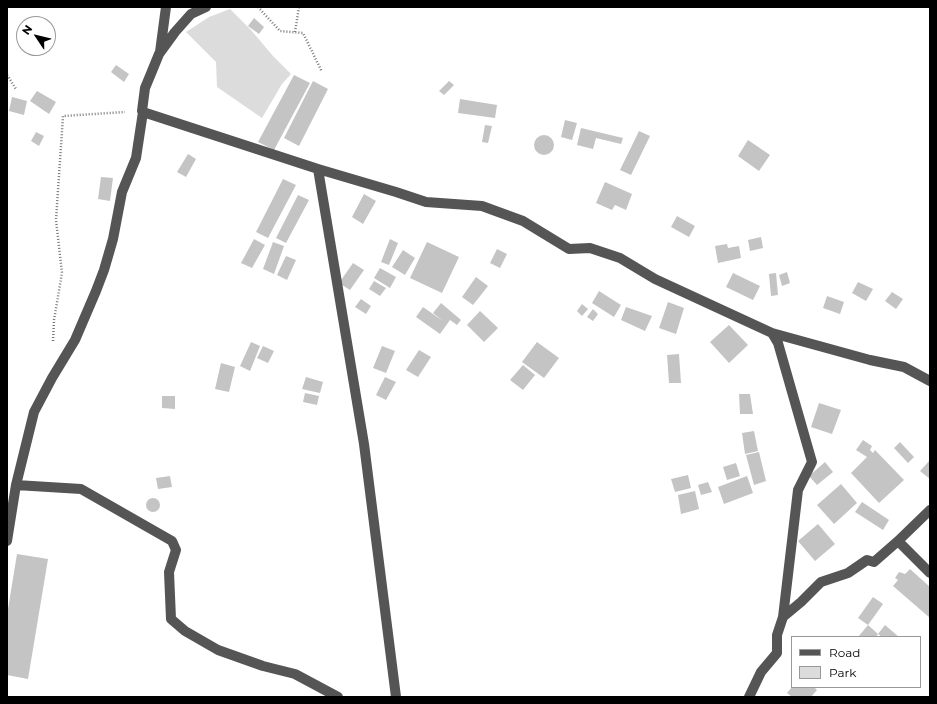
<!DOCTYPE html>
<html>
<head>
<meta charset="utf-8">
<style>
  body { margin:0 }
  #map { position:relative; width:937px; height:704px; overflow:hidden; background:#fff; font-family:Montserrat,sans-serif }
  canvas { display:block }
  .frame { position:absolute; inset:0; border:8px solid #000; pointer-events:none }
  .legend { position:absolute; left:791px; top:636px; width:130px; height:52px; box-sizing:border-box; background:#fff; border:1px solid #999; margin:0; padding:5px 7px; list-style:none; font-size:12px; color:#000 }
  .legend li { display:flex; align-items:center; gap:8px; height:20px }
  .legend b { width:20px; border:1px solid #999 }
  .north { position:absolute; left:16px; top:16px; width:40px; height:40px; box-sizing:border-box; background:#fff; border:1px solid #999; border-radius:50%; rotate:305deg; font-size:11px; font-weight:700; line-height:16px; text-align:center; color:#000 }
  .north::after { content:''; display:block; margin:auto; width:14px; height:18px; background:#000; clip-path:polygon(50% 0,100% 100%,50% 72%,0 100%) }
</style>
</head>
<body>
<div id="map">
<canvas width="937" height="704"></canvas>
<div class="frame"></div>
<ul class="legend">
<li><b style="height:5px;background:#555"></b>Road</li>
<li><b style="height:11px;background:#dcdcdc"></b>Park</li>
</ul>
<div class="north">N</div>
</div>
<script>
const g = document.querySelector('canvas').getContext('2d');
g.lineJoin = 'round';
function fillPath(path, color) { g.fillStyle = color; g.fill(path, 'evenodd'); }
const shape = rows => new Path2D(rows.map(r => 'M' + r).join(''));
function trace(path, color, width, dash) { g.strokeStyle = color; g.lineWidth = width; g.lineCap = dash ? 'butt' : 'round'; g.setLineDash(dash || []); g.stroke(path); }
const green = shape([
  [230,9,251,30,273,56,291,74,282,84,262,118,217,87,216,62,186,32,209,17]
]);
const building = shape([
  [254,18,264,27,259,34,248,26],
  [116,65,129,74,124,82,111,72],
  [294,75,310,83,274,150,258,142],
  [313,81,328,89,299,146,284,138],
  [449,81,454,85,444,95,439,91],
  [37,91,56,102,49,114,30,101],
  [12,97,27,101,24,115,9,111],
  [460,99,497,105,495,118,458,113],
  [565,120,577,123,572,140,561,137],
  [485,125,492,126,488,143,482,142],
  [581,128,623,138,621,144,596,138,593,149,577,145],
  [639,131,650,136,631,175,620,170],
  [36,132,44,136,39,146,31,141],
  '534 145a10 10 0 1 1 20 0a10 10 0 1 1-20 0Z',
  [748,140,770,155,759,171,738,156],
  [188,154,196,159,186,177,177,172],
  [101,177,113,178,110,201,98,199],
  [283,179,296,185,268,238,256,232],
  [605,182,632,194,626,210,615,205,612,210,596,203],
  [364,194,376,201,363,224,352,217],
  [298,195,309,200,286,243,276,238],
  [677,216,695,226,689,237,671,227],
  [761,237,763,248,750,251,748,240],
  [254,239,265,245,252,268,241,263],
  [390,239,398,243,389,265,381,262],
  [273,242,284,246,274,274,263,269],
  [427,242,459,257,442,293,410,278],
  [727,244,728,248,739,246,741,258,718,263,715,246],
  [497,249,507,254,500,268,490,263],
  [403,250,415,258,405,275,392,267],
  [286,256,296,260,287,280,277,275],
  [353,263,364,270,350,290,339,283],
  [380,268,396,277,390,288,374,278],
  [787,272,790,283,782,286,779,275],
  [733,273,760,286,753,300,726,287],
  [776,273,778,295,771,296,769,274],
  [476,277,488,286,473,305,462,297],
  [374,281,386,288,380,296,369,289],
  [858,282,873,289,866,301,852,293],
  [599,291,621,305,614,317,592,303],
  [892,292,903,299,896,309,885,301],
  [827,296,844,302,840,314,823,308],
  [361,299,371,306,366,314,355,307],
  [668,302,684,308,676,334,659,328],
  [441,303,461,320,457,325,450,320,440,334,416,317,423,307,443,321,433,313],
  [582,304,588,309,582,316,577,311],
  [626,307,652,316,645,331,621,320],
  [593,309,598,314,593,321,587,317],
  [480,311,498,328,484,342,467,325],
  [729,325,748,345,729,363,710,342],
  [251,342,260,346,250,371,240,366],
  [537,342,559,358,544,378,522,362],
  [263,346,274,351,268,363,257,358],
  [382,346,395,351,386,373,373,368],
  [419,350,431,357,418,377,406,370],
  [679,354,681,383,669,383,667,355],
  [221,363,235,367,229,392,215,389],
  [523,365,535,375,523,390,510,380],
  [306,377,323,382,320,393,302,389],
  [385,377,396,382,386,400,376,395],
  [305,393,319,396,317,405,303,402],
  [739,394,750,394,753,414,740,414],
  [162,396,175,396,175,409,162,408],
  [819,403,841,410,832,434,811,427],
  [754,431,758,451,745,454,742,433],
  [863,440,872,446,870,450,873,453,875,450,904,480,879,503,851,473,867,457,856,450],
  [900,442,914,457,908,463,894,448],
  [759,452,766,481,754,485,746,455],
  [930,460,930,479,920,471],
  [825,462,833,472,817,485,809,476],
  [736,463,740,476,727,480,723,467],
  [688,475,691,488,675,492,671,479],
  [170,476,172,487,158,489,156,478],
  [747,476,753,493,724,504,718,487],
  [708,482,712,492,701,495,698,485],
  [841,484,857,503,834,524,817,505],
  [695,491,699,509,681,514,678,495],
  '146 505a7 7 0 1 1 14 0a7 7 0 1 1-14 0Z',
  [862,502,889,520,883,530,855,512],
  [818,524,835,544,815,561,798,541],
  [17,554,48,559,28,679,7,675,7,615],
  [910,569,930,587,930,618,893,586,898,580,895,578,899,572,905,574],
  [873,597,883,604,868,625,858,618],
  [868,625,878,634,876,637,858,637],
  [885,625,899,637,882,637,878,634],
  [792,687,814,687,817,690,811,697,792,697,787,693]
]);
const path = shape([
  [258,7,280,31,303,33,322,72],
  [295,32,299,7],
  [7,75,16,89],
  [53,341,54,320,62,273,56,220,63,116,125,112]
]);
const minor = shape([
  [160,52,166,7],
  [143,112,318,169,364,444,396,697],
  [318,169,396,192,426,202,482,206,523,221,569,249,590,248,620,258,655,279,772,333,870,360,904,367,930,381],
  [772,333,778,343,812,462,798,490,783,617],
  [16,485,81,489,172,541,176,550,169,572,171,619,185,631,218,650,263,666,295,674,338,697],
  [7,541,16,485,34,412,52,378,75,340,96,291,104,270,113,239,122,192,136,158,143,112,142,111,145,88,150,76,159,54,175,32,191,14,206,7],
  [898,541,930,573],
  [749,697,761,672,777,653,777,635,783,617,801,602,821,582,848,573,867,560,874,562,898,541,930,510]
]);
fillPath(green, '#dcdcdc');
fillPath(building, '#c4c4c4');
trace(path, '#777', 2.5, [1, 2]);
trace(minor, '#555', 10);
</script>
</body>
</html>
